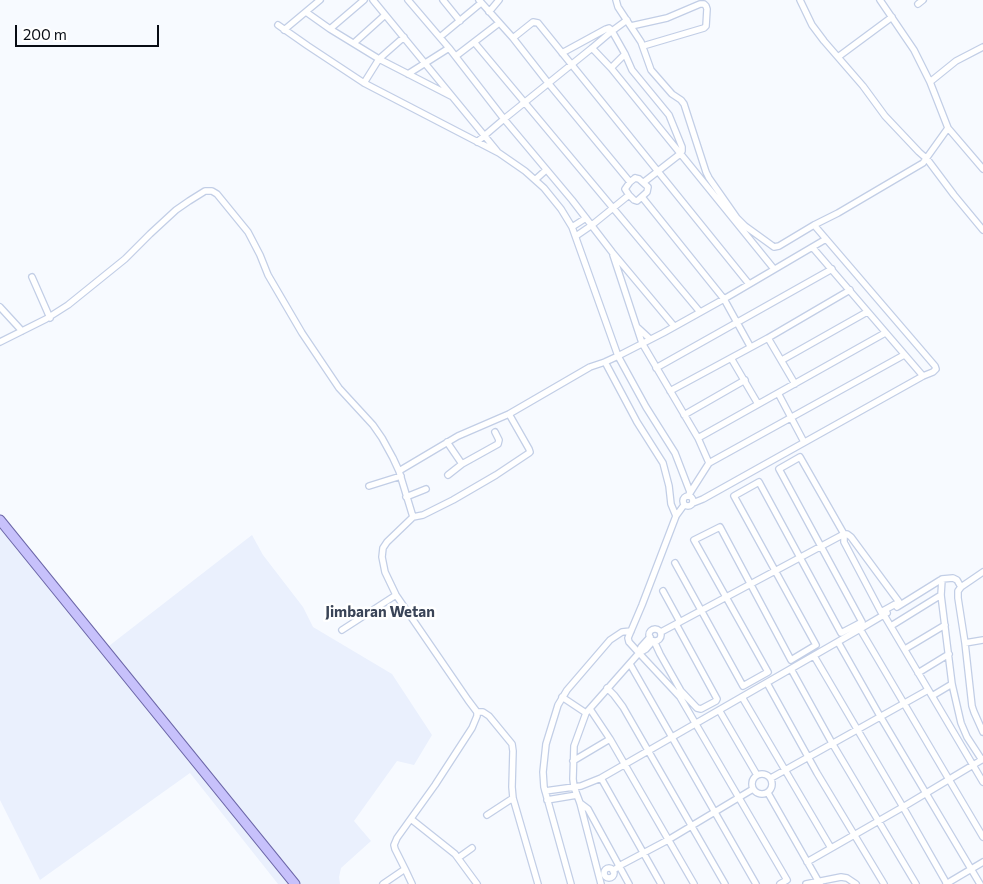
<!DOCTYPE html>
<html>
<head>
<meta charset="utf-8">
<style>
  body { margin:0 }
  #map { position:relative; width:983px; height:884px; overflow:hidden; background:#f7faff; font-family:Commissioner,sans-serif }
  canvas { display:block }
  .scale { position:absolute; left:15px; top:25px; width:144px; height:22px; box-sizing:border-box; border:2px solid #080c14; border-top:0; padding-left:6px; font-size:15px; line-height:18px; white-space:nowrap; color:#080c14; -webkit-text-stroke:4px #fff; paint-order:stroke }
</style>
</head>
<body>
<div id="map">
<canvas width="983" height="884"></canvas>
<div class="scale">200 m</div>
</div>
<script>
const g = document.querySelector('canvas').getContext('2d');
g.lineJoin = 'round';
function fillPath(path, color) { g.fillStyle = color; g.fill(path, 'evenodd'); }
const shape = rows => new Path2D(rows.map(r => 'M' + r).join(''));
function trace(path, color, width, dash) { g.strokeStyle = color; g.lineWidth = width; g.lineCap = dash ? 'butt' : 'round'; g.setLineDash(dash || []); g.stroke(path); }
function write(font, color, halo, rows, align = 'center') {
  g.font = font + ' Commissioner,sans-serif'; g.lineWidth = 5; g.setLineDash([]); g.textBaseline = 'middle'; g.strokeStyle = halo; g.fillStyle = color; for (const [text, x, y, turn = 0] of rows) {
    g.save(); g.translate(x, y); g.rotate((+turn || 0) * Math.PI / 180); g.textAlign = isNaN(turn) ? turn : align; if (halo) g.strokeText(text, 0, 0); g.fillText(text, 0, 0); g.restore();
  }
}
const built = shape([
  [0,520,105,649,252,535,263,555,303,607,313,627,392,674,432,735,414,765,397,761,354,821,371,841,341,868,339,877,340,884,278,884,190,773,40,880,0,800]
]);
const minor = shape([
  [373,0,497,151],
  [408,0,449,48,504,119,572,200,612,252,674,326],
  [443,0,460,21],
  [479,0,513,38,549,84,630,182],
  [616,0,618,7,641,42,651,70,672,94,681,100,684,104,706,172,709,178,737,218,745,226,774,247,779,246,814,225,838,213,923,163,948,128],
  [800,0,812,25,824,41,863,86,885,116,919,152,927,159,954,195,983,230],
  [880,0,914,50,930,82,948,128,983,169],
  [918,4,923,0],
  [306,12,330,29,379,59,451,96],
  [489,12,499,0],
  [278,25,308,46,364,83,499,153,525,171,544,188,561,209,572,227,618,356,646,407,675,453,690,492],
  [631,26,667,18,700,4,704,4,706,6,707,9,706,26,704,28,643,46],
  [330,29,364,0],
  [284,30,320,0],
  [440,37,481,3],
  [513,38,533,22,538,23,749,284],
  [474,42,700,312],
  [354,43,385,15],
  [592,48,611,68,774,269],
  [562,53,606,29,609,28,612,31,625,54,632,70,669,115,682,147,682,151,680,154,644,182],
  [456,56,499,23],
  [838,57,892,17],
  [611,68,625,54],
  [408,74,449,48],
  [930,82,956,61,983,47],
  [364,83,379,59,404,37],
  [477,142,504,119,592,48,612,31,627,20],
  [635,178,639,179,648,187,647,192,637,201,634,200,629,195,625,189,630,182,635,178],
  [536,179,546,170],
  [642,197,724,299,750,346],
  [572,227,586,218],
  [576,236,592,225,629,195],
  [813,248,923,376],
  [613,255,642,343,698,438,709,463],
  [32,277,50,318],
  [0,307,22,331],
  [637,327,650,339],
  [768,338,795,384],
  [0,342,46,319,68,305,125,259,150,234,176,210,189,201,205,191,212,191,217,194,248,232,260,255,268,275,302,333,339,388,373,425,382,438,393,458,399,471,413,517,387,542,383,548,382,557,385,572,396,595,468,700,477,712,477,716,472,728,435,785,397,838,394,845,395,849,405,869,383,884],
  [731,358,758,404],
  [782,360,867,312],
  [605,362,637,422,663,463,669,486,671,504,676,516],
  [656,368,832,269],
  [670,391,768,338,850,290],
  [778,393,804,442],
  [684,415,745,380],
  [698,438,885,333],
  [447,442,462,464],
  [399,471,458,436,509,414,590,367,605,362,618,356,663,333,724,299,826,239],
  [448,475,462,464,498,444,499,440,495,432],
  [369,486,401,476],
  '683 501a5 5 0 1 1 10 0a5 5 0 1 1-10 0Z',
  [688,496,709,463,904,355],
  [406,497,426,489],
  [693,503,703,499,923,376,933,372,936,369,935,366,814,225],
  [413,517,423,515,453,500,496,475,529,453,530,452,529,449,509,414],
  [675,563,743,686,768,672,694,540,720,527,791,660,816,645,734,496,759,482,841,633,862,622,779,469,800,457,844,534,844,542,881,612,899,602,851,537,847,534,844,534],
  [983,572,961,587,958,591,958,598,965,643,972,706,974,712,983,732],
  [942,579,941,595,952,684,961,723,967,737,982,760],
  [663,591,680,622],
  [897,607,942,579,953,578,957,580,961,587],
  [884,615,983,782],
  [891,626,941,595],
  [860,629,983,837],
  '649 635a6 6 0 1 1 12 0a6 6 0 1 1-12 0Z',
  [342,630,396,595],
  [661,632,844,534],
  [654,641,660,654,681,691,697,708,701,709,716,701,717,699,676,624],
  [838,642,880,716,980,884],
  [965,643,983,640],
  [905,649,945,625],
  [639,653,680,697,787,880,780,884],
  [639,653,641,647,650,637],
  [639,653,646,649,653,641],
  [814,656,903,807,947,884],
  [630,664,756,884],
  [791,669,832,743,916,884],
  [918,673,949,654],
  [767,683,817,773,884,884],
  [607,688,614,695,623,707,725,884],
  [932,696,952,684],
  [562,697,586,713],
  [742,697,831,848],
  [590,709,610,739,694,884],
  [719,710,757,775],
  [477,712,483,712,489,716,512,744,513,751,512,787,513,798,538,884],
  [573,761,610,739],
  '752 784a10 10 0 1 1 20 0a10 10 0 1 1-20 0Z',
  [601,778,661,884],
  [771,778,928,690],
  [545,791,581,786,601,778,860,629,887,613],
  [768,793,820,884],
  [547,800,577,795],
  [580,803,588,809,629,884],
  [487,815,513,798],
  [411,819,455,854,477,884],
  [458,858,472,848],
  [807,862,903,807,983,759],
  '604 873a5 5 0 1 1 10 0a5 5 0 1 1-10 0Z',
  [405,869,412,884],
  [613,871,619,866,668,840,753,789],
  [571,884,544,787,543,772,546,744,558,705,567,690,610,640,622,632,631,631],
  [601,884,580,803,574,787,573,779,574,746,586,713,639,653,629,642,628,638,642,605,676,516,684,505],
  [806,884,841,877,847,878,856,884],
  [946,884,983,862]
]);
const primary = shape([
  [0,520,295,884]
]);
const quarterNames = [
  ["Jimbaran Wetan",380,612]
];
fillPath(built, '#eaf0fd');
trace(minor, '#c2cee6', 8);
trace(primary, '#6c67a8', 11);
trace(minor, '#fff', 5.5);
trace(primary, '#c7c1fb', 9);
write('bold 15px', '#3a4457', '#fff', quarterNames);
</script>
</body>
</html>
